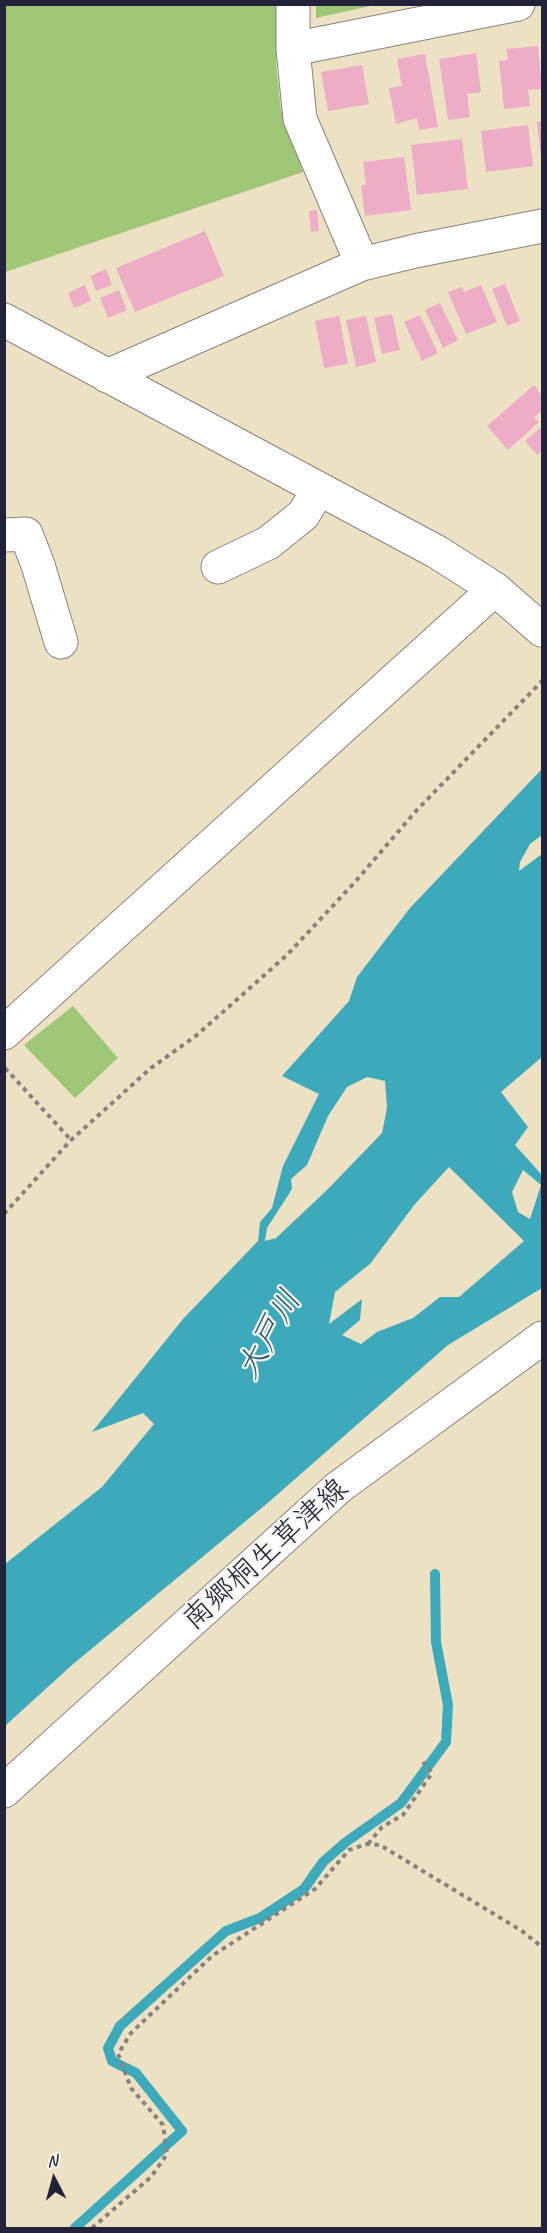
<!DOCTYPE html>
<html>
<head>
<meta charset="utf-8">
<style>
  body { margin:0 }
  #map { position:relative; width:547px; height:2233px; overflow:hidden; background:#ede1c3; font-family:Caveat,sans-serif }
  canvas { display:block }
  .frame { position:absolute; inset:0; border:6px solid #22223b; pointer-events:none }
  .north { position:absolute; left:24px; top:2149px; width:60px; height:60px; -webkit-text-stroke:4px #f6f6f2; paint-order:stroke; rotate:354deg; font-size:16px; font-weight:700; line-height:24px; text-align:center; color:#22223b }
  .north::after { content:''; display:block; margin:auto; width:21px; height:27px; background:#22223b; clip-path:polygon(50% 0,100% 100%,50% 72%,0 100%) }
</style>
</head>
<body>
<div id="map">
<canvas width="547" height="2233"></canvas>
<div class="frame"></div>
<div class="north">N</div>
</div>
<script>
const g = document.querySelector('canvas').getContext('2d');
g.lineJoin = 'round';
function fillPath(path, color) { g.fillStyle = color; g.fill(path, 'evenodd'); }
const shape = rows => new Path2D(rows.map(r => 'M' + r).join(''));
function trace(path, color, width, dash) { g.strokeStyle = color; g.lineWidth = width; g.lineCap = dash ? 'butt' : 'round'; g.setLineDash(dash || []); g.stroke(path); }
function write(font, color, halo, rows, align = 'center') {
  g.font = font + ' Caveat,"Klee One",sans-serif'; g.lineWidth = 4.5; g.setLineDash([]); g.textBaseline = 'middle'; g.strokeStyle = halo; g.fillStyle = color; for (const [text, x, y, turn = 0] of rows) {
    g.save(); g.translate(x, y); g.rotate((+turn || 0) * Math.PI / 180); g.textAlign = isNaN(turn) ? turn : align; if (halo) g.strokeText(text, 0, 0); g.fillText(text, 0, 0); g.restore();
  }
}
const green = shape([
  [316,4,375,4,375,5,316,18],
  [4,5,277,5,276,65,281,110,303,172,5,272],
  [73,1006,118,1058,75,1098,24,1045]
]);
const water = shape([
  [542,769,542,835,530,844,520,862,519,871,542,854,542,1057,501,1092,528,1127,515,1145,542,1175,542,1288,448,1345,270,1501,72,1665,5,1726,5,1564,102,1487,154,1424,143,1413,92,1432,183,1319,258,1241,260,1222,272,1208,283,1166,319,1094,282,1076,349,1001,357,977,410,908],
  [367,1077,385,1081,387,1108,382,1133,327,1190,276,1238,265,1241,267,1228,292,1189,291,1179,307,1165,328,1116,347,1087],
  [449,1167,524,1241,459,1297,440,1297,413,1318,377,1332,361,1344,342,1335,360,1320,362,1299,329,1324,335,1292,370,1264,415,1204],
  [523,1170,541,1185,530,1219,518,1212,512,1192]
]);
const stream = shape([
  [75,2228,182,2131,136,2073,112,2061,108,2048,120,2026,226,1931,260,1918,304,1889,323,1862,346,1842,401,1803,446,1742,448,1705,436,1642,435,1574]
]);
const building = shape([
  [538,46,542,89,528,90,530,106,504,109,499,61,508,60,506,49],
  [476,53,481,92,467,94,470,117,448,120,439,59],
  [425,54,438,127,419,130,417,118,396,124,389,88,402,86,397,59],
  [362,65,369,104,328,111,321,72],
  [542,121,542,158,541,158,537,122],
  [528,125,533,166,486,172,481,131],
  [462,139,468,189,417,195,411,145],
  [404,157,411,210,365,216,361,185,366,185,363,162],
  [317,210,319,231,311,232,309,211],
  [205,231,224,276,135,312,116,268],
  [106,269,112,285,96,291,90,276],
  [505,284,520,321,507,326,492,289],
  [85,285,91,301,74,308,68,293],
  [481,285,497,322,466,334,448,292,462,287,464,292],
  [119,290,127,310,108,318,100,298],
  [440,303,458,340,443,348,425,310],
  [392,314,400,350,382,354,374,318],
  [420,315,438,353,422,361,404,322],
  [339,316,348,364,324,368,315,321],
  [366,316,376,362,356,367,346,320],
  [534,385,542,396,542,411,534,417,539,422,508,450,487,426],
  [540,428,542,431,542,450,537,455,525,441]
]);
const path = shape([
  [5,1068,71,1140],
  [4,1214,71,1140,151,1068,197,1035,287,955,355,882,416,811,542,681],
  [368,1844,382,1827,403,1815,432,1773,423,1762],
  [92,2228,151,2177,167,2154,163,2125,131,2088,118,2054,131,2033,212,1956,315,1889,349,1850,367,1844,380,1845,522,1931,542,1947]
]);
const minor = shape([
  [293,4,293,49,300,119,362,264],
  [293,49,518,4],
  [4,320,437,552,495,589,542,630],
  [107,376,362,264,415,251,542,226],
  [4,535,26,534,38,565,61,642],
  [218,567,268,543,303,515,319,489],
  [4,1033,495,589]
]);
const major = shape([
  [4,1791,339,1487,542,1338]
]);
const streetNames = [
  ["南郷桐生草津線",266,1555,-42]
];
const waterNames = [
  ["大戸川",270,1335,-60]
];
fillPath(green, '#9dc774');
fillPath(water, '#3daabb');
trace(stream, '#3daabb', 10);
fillPath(building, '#edadc6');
trace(minor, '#88827f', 35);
trace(major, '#88827f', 35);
trace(path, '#88827f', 4, [4.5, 4.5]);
trace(minor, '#fff', 33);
trace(major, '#fff', 33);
write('30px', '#22223b', '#f6f6f2', streetNames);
write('italic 32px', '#2d586e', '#f6f6f2', waterNames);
</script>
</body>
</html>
